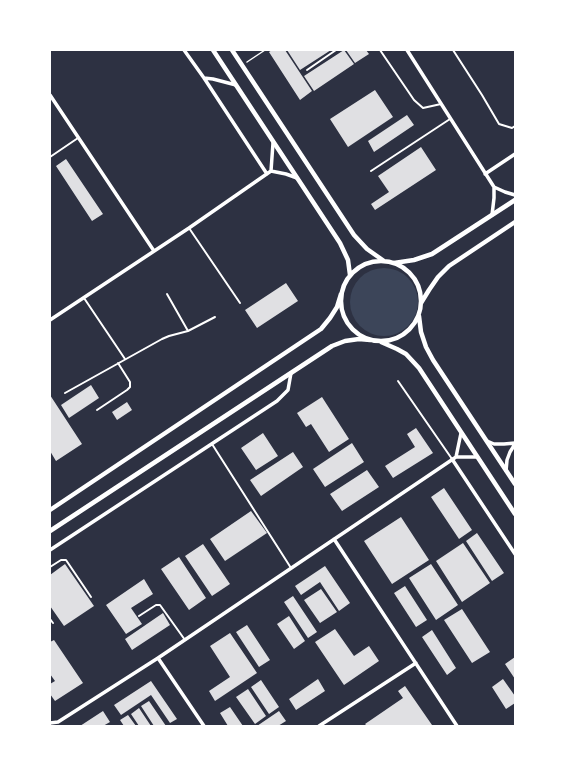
<!DOCTYPE html>
<html>
<head>
<meta charset="utf-8">
<style>
  body { margin:0 }
  #map { position:relative; width:565px; height:776px; overflow:hidden; background:#2d3142; font-family:"Titillium Web",sans-serif }
  canvas { display:block }
  .frame { position:absolute; inset:0; border:51px solid #fff; pointer-events:none }
</style>
</head>
<body>
<div id="map">
<canvas width="565" height="776"></canvas>
<div class="frame"></div>
</div>
<script>
const g = document.querySelector('canvas').getContext('2d');
g.lineJoin = 'round';
function fillPath(path, color) { g.fillStyle = color; g.fill(path, 'evenodd'); }
const shape = rows => new Path2D(rows.map(r => 'M' + r).join(''));
function trace(path, color, width, dash) { g.strokeStyle = color; g.lineWidth = width; g.lineCap = dash ? 'butt' : 'round'; g.setLineDash(dash || []); g.stroke(path); }
const green = shape([
  '350 302a34 34 0 1 1 68 0a34 34 0 1 1-68 0Z'
]);
const building = shape([
  [272,50,285,50,312,91,300,100,269,52],
  [287,50,331,50,300,70],
  [344,50,354,64,314,91,304,76],
  [346,50,366,50,369,54,355,63],
  [375,90,393,117,348,147,330,119],
  [407,115,414,125,374,152,368,141],
  [421,147,436,170,375,210,371,204,389,192,378,176],
  [66,159,103,214,92,221,56,166],
  [286,283,298,301,257,328,245,310],
  [91,385,99,398,69,418,61,405],
  [50,395,82,444,56,461,50,451],
  [322,397,349,439,329,452,311,424,306,427,297,413],
  [127,402,132,410,117,420,112,412],
  [416,428,433,453,393,478,385,466,415,447,407,434],
  [263,433,278,456,256,470,241,448],
  [352,443,364,462,325,487,313,469],
  [293,452,303,467,261,496,250,480],
  [367,470,379,487,342,511,330,494],
  [444,488,472,530,459,539,431,497],
  [251,511,267,533,225,561,210,539],
  [401,517,429,560,392,584,364,541],
  [477,533,504,573,492,581,466,541],
  [463,543,490,583,462,602,436,561],
  [203,544,230,584,212,596,185,556],
  [179,557,206,598,189,610,161,569],
  [65,564,94,606,64,626,50,606,50,575],
  [431,564,458,605,436,620,409,578],
  [325,566,350,603,339,611,320,582,301,595,295,586],
  [144,579,153,594,131,608,142,624,126,634,106,605],
  [405,586,427,620,416,627,394,593],
  [321,589,337,612,320,623,304,600],
  [293,596,317,632,308,638,284,602],
  [462,609,490,652,472,663,444,620],
  [163,613,170,625,132,650,125,639],
  [289,616,305,641,294,649,277,624],
  [247,625,270,660,259,667,236,632],
  [335,629,354,656,369,646,379,661,344,685,315,642],
  [432,630,456,668,447,675,422,637],
  [230,633,257,673,215,701,209,691,230,677,210,646],
  [54,640,83,683,55,701,50,694,50,684,55,681,50,674,50,642],
  [515,657,515,679,505,664],
  [318,679,325,691,296,710,289,699],
  [503,679,515,696,515,703,506,709,492,687],
  [261,680,279,707,269,714,251,687],
  [151,681,177,719,170,723,151,695,121,715,114,705],
  [405,686,432,725,367,726,365,724,403,698,398,691],
  [248,689,266,716,255,724,236,697],
  [149,701,166,726,154,726,141,706],
  [230,707,243,726,228,726,220,713],
  [139,708,151,726,139,726,131,714],
  [103,711,110,722,103,726,80,726],
  [279,711,286,721,278,726,257,726],
  [128,715,136,726,124,726,120,720]
]);
const path = shape([
  [247,62,265,50]
]);
const service = shape([
  [380,50,414,100,423,108,441,104],
  [453,50,482,95,499,124,512,128,515,126],
  [307,70,336,50],
  [50,157,78,138],
  [371,171,450,119],
  [189,228,240,303],
  [167,294,188,331],
  [84,298,125,359],
  [398,381,452,459],
  [65,393,162,339,169,336,188,331,215,317],
  [97,410,127,390,130,387,130,382,118,363],
  [212,444,291,568],
  [50,567,61,560,66,560,91,597],
  [139,616,156,605,160,605,185,640],
  [50,619,53,623]
]);
const minor = shape([
  [184,50,204,78,213,79,236,85],
  [407,50,494,187,494,198,492,215],
  [204,78,267,174],
  [50,95,154,251],
  [271,171,273,143],
  [485,174,515,154],
  [494,187,505,192,515,195],
  [50,320,189,228,271,171,286,174,297,178],
  [487,441,494,444,504,444,515,443],
  [456,457,461,433],
  [452,459,515,554],
  [506,471,507,460,510,452,515,444],
  [334,539,457,726],
  [50,550,277,401,288,390,291,373],
  [158,658,204,726],
  [50,723,58,722,158,658,456,457,477,457],
  [319,726,416,663]
]);
const tertiary = shape([
  [213,50,340,243,348,260,350,275],
  [232,50,354,235,367,249,384,261],
  '341 301a40 40 0 1 1 80 0a40 40 0 1 1-80 0Z',
  [394,263,414,260,432,254,515,200],
  [421,303,429,290,438,277,449,266,515,222],
  [419,316,421,332,426,347,433,360,515,484],
  [381,342,397,349,406,354,419,368,515,514],
  [50,510,321,329,330,318,337,307,341,294],
  [50,531,332,346,345,341,359,339,370,340]
]);
fillPath(green, '#3c4559');
fillPath(building, '#e0e0e3');
trace(path, '#fff', 1.5);
trace(service, '#fff', 2);
trace(minor, '#fff', 3.5);
trace(tertiary, '#fff', 4.5);
</script>
</body>
</html>
